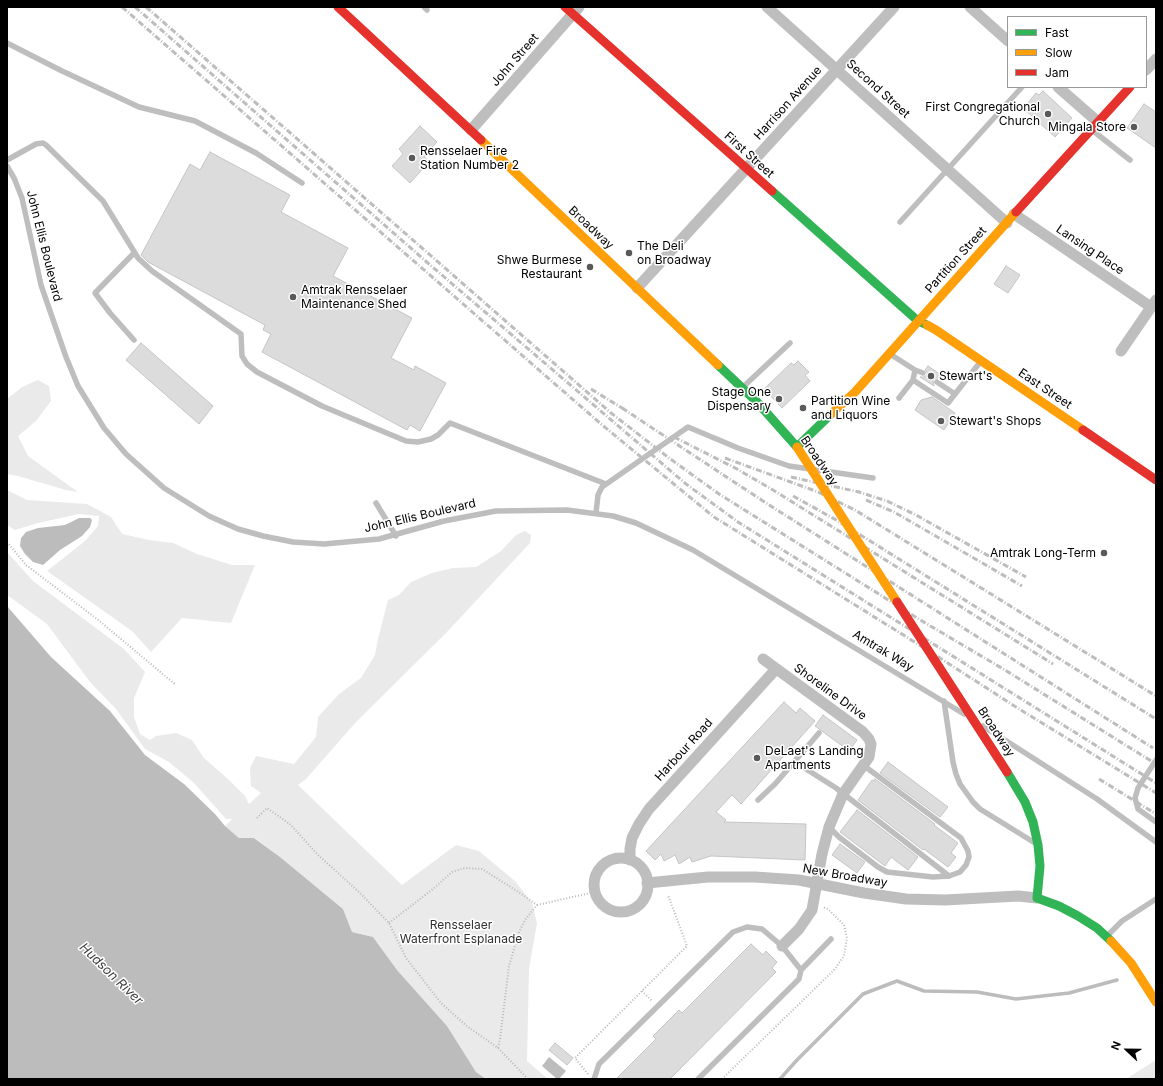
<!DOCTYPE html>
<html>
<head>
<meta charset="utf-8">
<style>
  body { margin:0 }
  #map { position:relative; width:1163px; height:1086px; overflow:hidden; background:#fff; font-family:Inter,sans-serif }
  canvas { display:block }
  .frame { position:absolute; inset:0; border:8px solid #000; pointer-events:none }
  .legend { position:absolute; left:1007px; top:16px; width:140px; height:72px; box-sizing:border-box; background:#fff; border:1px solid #999; margin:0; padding:5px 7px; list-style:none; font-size:12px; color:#000 }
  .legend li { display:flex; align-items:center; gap:8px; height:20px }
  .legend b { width:20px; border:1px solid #999 }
  .north { position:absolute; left:1107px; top:1030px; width:40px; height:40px; -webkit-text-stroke:3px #fff; paint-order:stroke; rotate:292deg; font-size:11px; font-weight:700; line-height:16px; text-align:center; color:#000 }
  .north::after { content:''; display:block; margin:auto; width:14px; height:18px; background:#000; clip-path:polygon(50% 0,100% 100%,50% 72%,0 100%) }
</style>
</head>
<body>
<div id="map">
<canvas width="1163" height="1086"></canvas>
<div class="frame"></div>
<ul class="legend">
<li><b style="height:5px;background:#30b455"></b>Fast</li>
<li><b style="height:5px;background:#ff9f0a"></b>Slow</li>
<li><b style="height:5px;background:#e5322d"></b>Jam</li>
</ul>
<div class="north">N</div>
</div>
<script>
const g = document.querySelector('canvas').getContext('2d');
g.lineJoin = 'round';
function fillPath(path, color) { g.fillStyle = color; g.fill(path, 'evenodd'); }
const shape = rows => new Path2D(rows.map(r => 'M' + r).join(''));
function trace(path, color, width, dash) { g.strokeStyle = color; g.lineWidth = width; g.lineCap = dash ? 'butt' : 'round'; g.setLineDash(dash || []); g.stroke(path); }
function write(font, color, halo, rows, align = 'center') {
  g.font = font + ' Inter,sans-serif'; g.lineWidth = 3; g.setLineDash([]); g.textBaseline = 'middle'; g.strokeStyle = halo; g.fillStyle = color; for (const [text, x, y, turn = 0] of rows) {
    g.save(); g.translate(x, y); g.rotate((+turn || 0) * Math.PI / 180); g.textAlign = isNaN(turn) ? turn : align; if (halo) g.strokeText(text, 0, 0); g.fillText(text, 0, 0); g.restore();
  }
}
const green = shape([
  [38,380,49,386,51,401,36,421,18,436,28,456,78,492,66,490,18,476,7,474,7,399,22,387],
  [7,490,27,500,87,504,111,517,122,534,149,540,173,543,197,554,232,565,255,565,231,623,182,618,151,652,132,631,47,571,85,541,98,526,99,516,79,514,38,523,15,530,7,525],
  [525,531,531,535,530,543,446,633,356,722,306,779,298,785,402,885,456,845,479,851,516,882,532,903,537,923,529,969,527,1061,548,1079,486,1079,476,1072,447,1026,397,970,373,937,352,932,343,909,280,857,255,838,239,838,225,826,232,819,226,819,194,783,169,762,145,749,116,709,90,682,47,624,7,595,7,552,33,581,124,649,145,672,134,698,134,717,140,734,150,740,156,736,176,733,192,740,204,758,229,780,245,796,249,804,261,793,251,786,250,768,256,756,294,764,316,737,318,717,339,694,361,678,375,655,378,639,388,600,399,595,411,582,432,573,453,568,476,567,501,551,516,535],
  [1156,1060,1156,1079,1126,1079]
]);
const water = shape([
  [79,518,90,518,92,520,90,527,82,536,60,550,43,565,33,562,25,554,20,546,21,538,26,532,38,528,65,525],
  [7,606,51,657,110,711,145,755,184,784,215,814,225,826,239,838,254,838,280,857,343,909,352,932,373,937,397,970,447,1026,476,1072,486,1079,7,1079],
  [549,1057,566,1071,559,1079,557,1079,542,1066]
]);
const stream = shape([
  [780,1079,797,1060,863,994,897,981,924,991,977,992,1016,999,1069,993,1117,980]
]);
const building = shape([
  [1043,91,1072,118,1055,137,1025,110,1029,105,1027,104,1036,93,1039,95,1043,91],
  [1144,104,1156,112,1156,148,1127,128,1144,104],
  [420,126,437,142,424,156,429,162,410,183,392,166,403,154,399,149,420,126],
  [210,152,290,195,281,212,348,248,333,276,412,318,391,358,414,370,415,366,446,383,420,431,410,425,407,430,262,352,271,334,263,330,265,325,148,262,141,255,190,164,200,170,210,152],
  [1006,266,1020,275,1008,293,994,284,1006,266],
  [141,343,213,406,199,424,126,360,141,343],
  [798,361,809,372,805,375,810,381,782,408,764,389,791,363,794,365,798,361],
  [928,366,941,375,939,378,935,378,933,380,934,386,920,377,924,377,927,375,927,372,925,370,928,366],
  [932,397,955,413,944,430,915,410,921,400,932,397],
  [784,702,796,713,800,708,815,721,741,804,732,795,716,812,726,820,724,822,806,824,805,860,711,856,692,862,690,857,679,864,675,855,664,861,661,854,655,860,646,851,784,702],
  [823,715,857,740,849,751,815,726,823,715],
  [888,762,948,807,940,817,880,773,888,762],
  [875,779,935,824,934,825,958,843,951,853,956,857,948,867,924,849,923,850,858,800,872,780,874,781,875,779],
  [857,810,918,857,908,870,891,857,885,866,840,832,857,810],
  [840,844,865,862,857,873,832,855,840,844],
  [751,944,763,955,766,951,777,962,772,968,776,972,670,1079,616,1079,656,1039,653,1036,679,1010,682,1013,751,944],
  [555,1043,573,1058,567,1065,549,1050,555,1043]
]);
const path = shape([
  [7,542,26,565,97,619,176,685],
  [257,818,267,808,291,825,317,854,360,893,389,923,406,958,441,1003,468,1027,498,1048,528,1079],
  [537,905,595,892],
  [389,923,433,889,452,872,465,868,482,869,517,891,537,905,525,920,519,932,509,966,500,1039,498,1048],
  [642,991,652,1001],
  [588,1074,575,1058,687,946,668,895],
  [722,1079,834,970,844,956,847,938,844,925,828,909,823,907]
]);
const lane = shape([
  [424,7,427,10],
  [7,43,60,70,139,107,195,121,256,153,302,183],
  [1092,130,1130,160],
  [7,160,36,144,43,143,46,145,103,201,138,258,152,271,241,334,242,356,247,364,257,372,322,406,406,441,418,442,431,439,438,435,450,423,606,484],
  [7,166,14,178,22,198,41,285,66,357,78,386,104,428,126,454,164,488,209,516,238,529,263,536,293,542,324,544,379,539,444,521,496,511,567,510,613,516,636,523,693,550,964,714],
  [900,222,1022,87],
  [134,253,95,293,110,313,134,340],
  [890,354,915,370,913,380,948,403,981,361],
  [915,370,923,373],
  [937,382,955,394],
  [743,387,790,343],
  [899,398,913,380],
  [376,503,396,536],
  [596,513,598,495,602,487,688,427,738,448,789,466,873,478],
  [944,701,953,762,956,774,960,784,973,802,980,809,1035,843],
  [983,726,1097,799,1156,842],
  [1156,760,1138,788,1135,798,1138,809,1156,822],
  [795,762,836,788,949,876],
  [758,800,775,784,819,733],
  [829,827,839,837,878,867,887,872,933,877,949,876,960,872,966,865,969,857,968,851,961,838,863,765],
  [1107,936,1122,921,1156,899],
  [801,970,831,939],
  [594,1079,599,1064,733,932,747,927,762,929,782,946,801,970,799,979,698,1079]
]);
const street = shape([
  [767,7,1007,223],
  [970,7,1008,41],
  [1146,70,1156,59],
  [1058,87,1098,122],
  [471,130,579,7],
  [1014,214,1151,307],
  [637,288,894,7],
  [1121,351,1156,300],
  [763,659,863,732,869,739,871,744,869,757,843,794,829,827,822,854,812,910,799,929,782,946],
  '594 885a27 27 0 1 1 54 0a27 27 0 1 1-54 0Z',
  [630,860,630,849,632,838,639,824,649,809,776,669],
  [647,883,708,877,755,877,799,880,864,893,906,899,945,900,1018,896,1037,898]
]);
const fast = shape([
  [772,191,918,321,927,325],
  [718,365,757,402,797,447,831,414],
  [1007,772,1025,802,1033,822,1038,845,1040,866,1037,898,1059,906,1078,916,1097,928,1111,941]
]);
const slow = shape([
  [481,140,718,365],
  [927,325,936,330,1083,430],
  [831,414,855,392,1016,212],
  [1111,941,1131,963,1156,1002]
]);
const jam = shape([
  [338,7,481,140],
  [565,7,772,191],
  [1016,212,1130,87],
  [1083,430,1156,480]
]);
const rail = shape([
  [122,7,601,424,714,517,929,651,1016,707,1156,793],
  [135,7,429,264,686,484,738,522,1156,783],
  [146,7,611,413,669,458,719,494,922,621,1005,670,1156,764],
  [591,389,627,411],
  [622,408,766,503,1153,748],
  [674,437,737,469,773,490,1053,664],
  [725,458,818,492,855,510,1156,696],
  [791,477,859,492,887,501,916,515,1026,577],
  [793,496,838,521,1156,719],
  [866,500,894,512,1022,586],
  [1099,779,1156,814]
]);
const slowBridge = shape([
  [797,447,897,602]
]);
const jamBridge = shape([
  [897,602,1007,772]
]);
const markers = [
  [1048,114,4,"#595959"],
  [1134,127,4,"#595959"],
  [412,158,4,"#595959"],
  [629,253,4,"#595959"],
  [590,267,4,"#595959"],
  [293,297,4,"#595959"],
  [931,376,4,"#595959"],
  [779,399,4,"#595959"],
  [803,408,4,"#595959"],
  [941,421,4,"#595959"],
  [1104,553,4,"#595959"],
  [757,758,4,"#595959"]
];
const streetNames = [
  ["John Street",515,60,-49],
  ["Second Street",878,89,42],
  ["Harrison Avenue",788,103,-48],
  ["First Street",749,155,42],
  ["Broadway",591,228,43],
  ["John Ellis Boulevard",44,246,76],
  ["Lansing Place",1090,250,34],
  ["Partition Street",956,260,-48],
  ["East Street",1045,389,34],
  ["Broadway",819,461,56],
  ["John Ellis Boulevard",420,516,-13],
  ["Amtrak Way",883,651,31],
  ["Shoreline Drive",830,692,36],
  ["Broadway",996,732,57],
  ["Harbour Road",684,750,-48],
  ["New Broadway",845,876,10]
];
const poiNames = [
  ["First Congregational",1040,107,"right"],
  ["Church",1040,121,"right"],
  ["Mingala Store",1126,127,"right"],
  ["Rensselaer Fire",420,151],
  ["Station Number 2",420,165],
  ["The Deli",637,246],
  ["on Broadway",637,260],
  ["Shwe Burmese",582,260,"right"],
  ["Restaurant",582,274,"right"],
  ["Amtrak Rensselaer",301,290],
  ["Maintenance Shed",301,304],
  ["Stewart's",939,376],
  ["Stage One",771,392,"right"],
  ["Dispensary",771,406,"right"],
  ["Partition Wine",811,401],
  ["and Liquors",811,415],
  ["Stewart's Shops",949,421],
  ["Amtrak Long-Term",1096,553,"right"],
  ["DeLaet's Landing",765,751],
  ["Apartments",765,765]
];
const parkNames = [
  ["Rensselaer",461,925],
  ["Waterfront Esplanade",461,939]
];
const waterNames = [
  ["Hudson River",111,974,44]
];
fillPath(green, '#eaeaea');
fillPath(water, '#bcbcbc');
trace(stream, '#bcbcbc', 3.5);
fillPath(building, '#dcdcdc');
trace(building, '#c5c5c5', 1);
trace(path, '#b8b8b8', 2, [1, 2]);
trace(lane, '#bebebe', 5.5);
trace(street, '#bebebe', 11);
trace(fast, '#30b455', 9);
trace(slow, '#ff9f0a', 9);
trace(jam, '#e5322d', 9);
trace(rail, '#bdbdbd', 3, [6, 2, 1, 2]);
trace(slowBridge, '#ff9f0a', 9);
trace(jamBridge, '#e5322d', 9);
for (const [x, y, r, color] of markers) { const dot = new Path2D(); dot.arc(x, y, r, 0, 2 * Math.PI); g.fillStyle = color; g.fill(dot); trace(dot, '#fff', 1.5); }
write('12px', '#000', '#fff', streetNames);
write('12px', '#000', '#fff', poiNames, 'left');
write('12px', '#2f2f2f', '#fff', parkNames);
write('italic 13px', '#404040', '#fff', waterNames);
</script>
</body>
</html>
